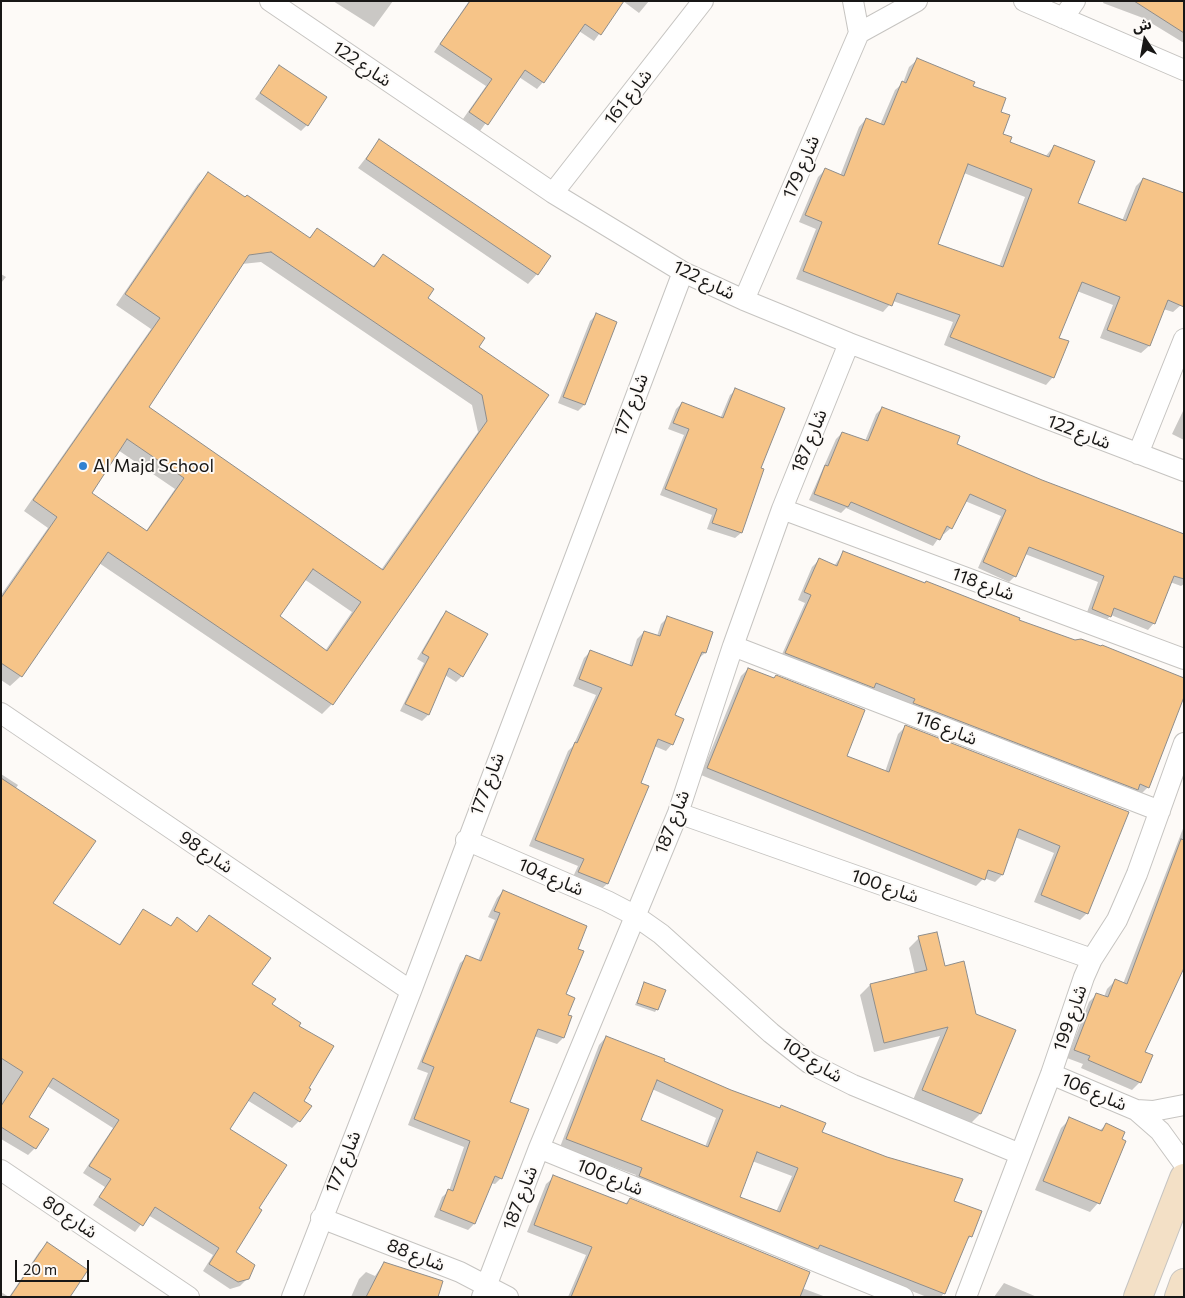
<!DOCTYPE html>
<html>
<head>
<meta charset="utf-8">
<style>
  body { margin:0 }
  #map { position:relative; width:1185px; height:1298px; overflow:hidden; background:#fdfaf7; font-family:Commissioner,"Noto Sans Arabic",sans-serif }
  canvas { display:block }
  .frame { position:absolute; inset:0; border:2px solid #181716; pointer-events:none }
  .north { position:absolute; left:1120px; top:15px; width:50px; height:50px; -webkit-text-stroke:4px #fdfaf7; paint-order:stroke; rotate:348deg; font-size:14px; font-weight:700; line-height:20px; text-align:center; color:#181716 }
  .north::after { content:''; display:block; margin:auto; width:18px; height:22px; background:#181716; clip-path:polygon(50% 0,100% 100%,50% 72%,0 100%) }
  .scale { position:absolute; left:15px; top:1260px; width:74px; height:22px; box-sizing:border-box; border:2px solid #181716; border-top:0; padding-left:6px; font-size:15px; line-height:18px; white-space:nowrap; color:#181716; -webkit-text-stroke:4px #fdfaf7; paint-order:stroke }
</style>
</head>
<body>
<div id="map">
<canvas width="1185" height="1298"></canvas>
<div class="frame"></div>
<div class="north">ش</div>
<div class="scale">20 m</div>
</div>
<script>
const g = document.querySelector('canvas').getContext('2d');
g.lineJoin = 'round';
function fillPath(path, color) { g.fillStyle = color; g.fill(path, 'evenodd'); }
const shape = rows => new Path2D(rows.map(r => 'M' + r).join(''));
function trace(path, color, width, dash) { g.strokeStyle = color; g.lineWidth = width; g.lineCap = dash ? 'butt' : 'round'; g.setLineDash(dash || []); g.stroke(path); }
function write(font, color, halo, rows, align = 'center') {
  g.font = font + ' Commissioner,"Noto Sans Arabic",sans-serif'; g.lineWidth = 4; g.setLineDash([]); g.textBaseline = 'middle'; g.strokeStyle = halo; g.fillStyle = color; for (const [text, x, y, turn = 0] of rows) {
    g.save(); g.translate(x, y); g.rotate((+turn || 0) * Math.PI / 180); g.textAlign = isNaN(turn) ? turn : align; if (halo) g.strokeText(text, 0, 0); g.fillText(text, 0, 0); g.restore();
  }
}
const shadow = shape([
  [333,1,393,1,374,27],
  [469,1,649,1,639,13,623,1,594,41,579,31,543,82,537,89,519,77,480,131,463,119,486,86,434,52],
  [1104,1,1184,1,1184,43,1143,18,1103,3],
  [917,60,972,87,999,112,1001,134,1008,143,1045,157,1054,146,1077,204,1122,221,1136,186,1143,179,1181,305,1173,312,1163,309,1149,346,1141,353,1100,338,1113,305,1077,291,1058,339,1053,377,1046,385,944,345,953,322,893,301,883,312,796,279,816,229,799,222,818,177,825,170,840,176,859,127,866,119,880,125,895,90,903,83,909,67],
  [964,173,1025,197,999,267,937,245],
  [280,66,307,125,301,131,255,99],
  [379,141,549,256,537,274,528,284,358,168],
  [208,174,308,239,317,230,372,267,383,256,478,347,548,395,332,704,322,714,99,563,21,676,10,686,1,680,1,595,48,528,24,511,151,329,116,305,198,184],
  [261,262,472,405,478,432,381,570,147,408,242,264],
  [118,450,175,489,146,531,90,493],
  [304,579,352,612,325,651,278,617],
  [1,274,6,277,1,283],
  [596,315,616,323,584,405,578,411,558,403,590,321],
  [736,390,759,469,741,533,735,538,707,529,712,515,660,495,684,435,668,429,676,409,682,403,720,419,730,395],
  [882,408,956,444,1042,481,1184,535,1184,584,1181,586,1170,582,1154,623,1148,630,1111,615,1104,623,1086,615,1098,582,1025,554,1015,576,1009,582,978,568,1001,516,965,501,951,528,944,534,942,533,933,546,846,508,841,513,809,500,836,439,842,433,865,441,876,414],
  [1184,409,1184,440,1172,434],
  [844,552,1018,619,1148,787,1141,794,779,661,805,603,798,600,812,567,819,560,834,566],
  [447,612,462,676,456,682,445,675,428,715,422,721,400,711,424,663,417,659,441,618],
  [668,617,712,633,705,653,698,659,674,716,672,744,666,751,654,746,639,784,647,787,607,884,600,890,572,879,578,866,529,846,568,751,573,746,596,695,573,686,584,658,591,651,629,666,637,639,644,632,657,636,661,624],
  [748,669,846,757,885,772,898,734,905,727,1128,813,1087,913,1080,920,1034,902,1054,853,1015,837,1002,875,995,882,984,878,976,886,701,775,741,676],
  [1,774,18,785,16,788,51,903,118,946,143,910,169,927,177,919,196,932,209,916,250,984,297,1027,307,1089,302,1101,299,1121,292,1128,247,1100,228,1130,257,1208,234,1252,248,1278,240,1286,230,1289,203,1271,213,1255,148,1215,135,1232,93,1205,105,1187,83,1173,113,1128,47,1086,27,1118,35,1148,28,1155,1,1139],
  [1184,826,1184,965,1143,1052,1140,1082,1132,1090,1081,1068,1083,1064,1067,1058,1089,1002,1097,994,1104,997,1107,989,1115,981,1123,984],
  [503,891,576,949,564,994,566,1015,571,1017,563,1038,557,1044,534,1036,508,1102,501,1178,495,1184,490,1183,474,1224,468,1230,434,1217,442,1197,449,1191,464,1147,408,1125,428,1073,417,1069,460,963,467,957,478,961,495,920,488,917,497,898],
  [919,938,944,967,975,1014,1015,1030,980,1114,970,1124,913,1100,940,1036,874,1052,860,995,870,985,915,974,909,948],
  [645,984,657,1009,655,1012,635,1005],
  [606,1037,821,1133,953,1202,971,1236,964,1243,944,1293,941,1297,927,1297,632,1183,636,1175,560,1147,599,1045],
  [652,1089,716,1118,705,1147,640,1121],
  [752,1161,792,1176,776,1212,738,1197],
  [1070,1119,1099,1131,1106,1125,1098,1203,1090,1212,1035,1190,1061,1128],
  [554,1177,625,1204,630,1199,802,1288,826,1297,568,1297,586,1255,527,1232,546,1184],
  [47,1244,68,1297,1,1297,1,1292,9,1297,39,1252],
  [384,1263,438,1297,351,1297,359,1279,366,1272,375,1276],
  [1004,1283,1037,1297,994,1297]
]);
const building = shape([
  [470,1,624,1,601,35,585,24,544,83,525,70,488,125,469,112,492,79,440,44,470,1],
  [1134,1,1184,1,1184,33,1134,1],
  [917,58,975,82,973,86,1006,98,1001,112,1010,115,1003,134,1012,137,1010,142,1049,157,1054,145,1095,161,1078,203,1126,221,1143,178,1184,193,1184,307,1168,300,1150,346,1107,330,1120,297,1082,282,1059,338,1069,341,1054,378,950,337,960,315,897,293,892,306,803,271,822,222,805,215,825,168,844,176,866,118,884,125,902,81,906,83,917,58],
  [968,164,1032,189,1003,267,938,244,968,164],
  [279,65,327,97,308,126,260,93,279,65],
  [379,139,551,256,538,275,366,159,379,139],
  [208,172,245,197,247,195,310,238,317,228,374,267,383,254,434,289,428,298,485,338,479,347,549,395,333,705,108,552,22,677,1,663,1,598,57,517,33,500,160,318,125,294,208,172],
  [271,252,482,395,487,421,383,570,149,407,249,255,271,252],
  [127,439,184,478,147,531,92,493,127,439],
  [313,569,361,602,327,651,280,616,313,569],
  [596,313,617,322,585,405,563,397,596,313],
  [735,388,785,408,761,468,764,469,742,533,712,523,717,509,665,489,689,429,673,423,682,402,723,418,735,388],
  [882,407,960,436,957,444,1042,480,1184,534,1184,579,1174,576,1155,624,1114,608,1111,617,1092,609,1104,576,1029,547,1016,577,983,562,1006,510,970,494,952,529,947,526,940,540,851,502,848,507,814,494,825,465,828,466,842,432,868,441,882,407],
  [843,551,925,583,926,581,1020,618,1019,620,1075,640,1081,639,1101,646,1102,645,1184,678,1184,697,1149,788,1140,784,1138,790,913,703,915,699,876,683,874,688,785,653,811,595,804,592,819,558,837,566,843,551],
  [446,611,488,634,463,677,449,668,429,715,405,704,429,657,422,653,446,611],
  [667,616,713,632,706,653,702,652,675,715,684,719,673,745,658,739,641,783,649,786,608,884,578,872,584,859,535,840,575,742,577,743,602,688,579,679,590,650,632,666,644,631,660,636,667,616],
  [748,668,774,678,776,675,865,710,847,756,889,772,905,725,1129,812,1088,914,1041,895,1060,846,1019,829,1003,875,988,870,985,880,707,768,748,668],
  [1,778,96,841,53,903,120,945,143,909,171,926,177,917,197,932,209,915,271,958,252,984,276,999,272,1004,301,1023,299,1026,334,1046,309,1088,311,1089,304,1101,312,1106,300,1122,254,1092,230,1129,287,1165,259,1208,262,1210,236,1252,255,1265,249,1279,238,1282,209,1264,219,1248,155,1207,143,1226,99,1197,111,1179,89,1166,119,1120,53,1078,29,1117,49,1129,36,1149,1,1127,1,1106,23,1072,1,1058,1,778],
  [1181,839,1184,840,1184,968,1145,1052,1153,1055,1141,1083,1088,1060,1090,1056,1074,1050,1096,993,1108,997,1115,979,1127,984,1181,839],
  [503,890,587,926,578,949,584,951,566,994,575,998,568,1015,572,1016,564,1038,538,1029,510,1102,529,1109,502,1179,495,1176,475,1224,440,1210,448,1189,453,1191,470,1141,414,1119,434,1067,422,1062,433,1035,466,955,481,961,500,913,494,911,503,890],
  [937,932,945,966,964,961,976,1014,1016,1030,981,1114,922,1090,948,1027,884,1043,870,984,927,970,918,936,937,932],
  [644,982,666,990,658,1010,637,1003,644,982],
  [606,1036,665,1059,664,1061,731,1090,780,1108,781,1105,826,1123,822,1132,887,1157,963,1179,954,1201,982,1211,972,1237,969,1236,945,1294,820,1245,818,1249,639,1176,642,1168,566,1139,606,1036],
  [657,1080,723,1110,708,1147,641,1120,657,1080],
  [757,1152,798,1168,780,1212,740,1197,757,1152],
  [1069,1117,1102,1131,1106,1123,1125,1132,1122,1139,1126,1141,1100,1204,1043,1181,1069,1117],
  [553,1175,627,1204,630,1198,810,1272,800,1297,571,1297,592,1247,534,1225,553,1175],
  [47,1242,88,1270,70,1297,10,1297,47,1242],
  [384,1262,443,1281,438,1297,366,1297,384,1262]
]);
const street = shape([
  [270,1,553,193,683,272,744,300,849,343,1184,471],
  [853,1,859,33],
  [1024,1,1184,70],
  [1063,18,1075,1],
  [859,33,917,1],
  [553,193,703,1],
  [744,300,859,33],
  [1138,454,1184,339],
  [782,509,1184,659],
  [733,646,1160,811],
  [1,713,411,991],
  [678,813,1092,959],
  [466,840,607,901,634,915,661,934,771,1033,809,1063,853,1085,1020,1154],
  [1051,1074,1136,1110,1160,1131,1184,1164],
  [1136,1110,1153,1111,1184,1105],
  [539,1148,903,1297],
  [1,1170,189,1297],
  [321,1218,460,1272,508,1297],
  [292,1297,411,991,683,272],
  [482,1297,539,1148,678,813,733,646,782,509,849,343],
  [966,1297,1051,1074,1084,977,1092,959,1117,920,1137,874,1184,743]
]);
const secondary = shape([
  [1138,1297,1184,1178],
  [1179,1297,1184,1283]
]);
const markers = [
  [83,466,5,"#3081d1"]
];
const streetNames = [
  ["شارع 122",362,64,34],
  ["شارع 161",628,97,-52],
  ["شارع 179",801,167,-67],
  ["شارع 122",704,280,26],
  ["شارع 177",631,405,-69],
  ["شارع 122",1079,432,21],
  ["شارع 187",809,441,-68],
  ["شارع 118",983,584,20],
  ["شارع 116",946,728,21],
  ["شارع 177",487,784,-69],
  ["شارع 187",672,822,-69],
  ["شارع 98",206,852,34],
  ["شارع 104",551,877,23],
  ["شارع 100",885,886,19],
  ["شارع 199",1070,1018,-71],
  ["شارع 102",812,1060,32],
  ["شارع 106",1094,1092,23],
  ["شارع 177",343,1162,-68],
  ["شارع 100",610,1177,22],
  ["شارع 187",520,1198,-69],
  ["شارع 80",70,1217,34],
  ["شارع 88",416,1255,21]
];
const poiNames = [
  ["Al Majd School",93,466]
];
fillPath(shadow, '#0003');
fillPath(building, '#f6c488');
trace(building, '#8f8d8a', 1);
trace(street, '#c6c4c1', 22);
trace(secondary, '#c6c4c1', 30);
trace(street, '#fff', 20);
trace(secondary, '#f3e0c6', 28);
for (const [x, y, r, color] of markers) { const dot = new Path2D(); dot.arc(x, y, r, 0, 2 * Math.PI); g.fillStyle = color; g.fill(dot); trace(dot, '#fdfaf7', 2); }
write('18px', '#181716', '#fdfaf7', streetNames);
write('18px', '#181716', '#fdfaf7', poiNames, 'left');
</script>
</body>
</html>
